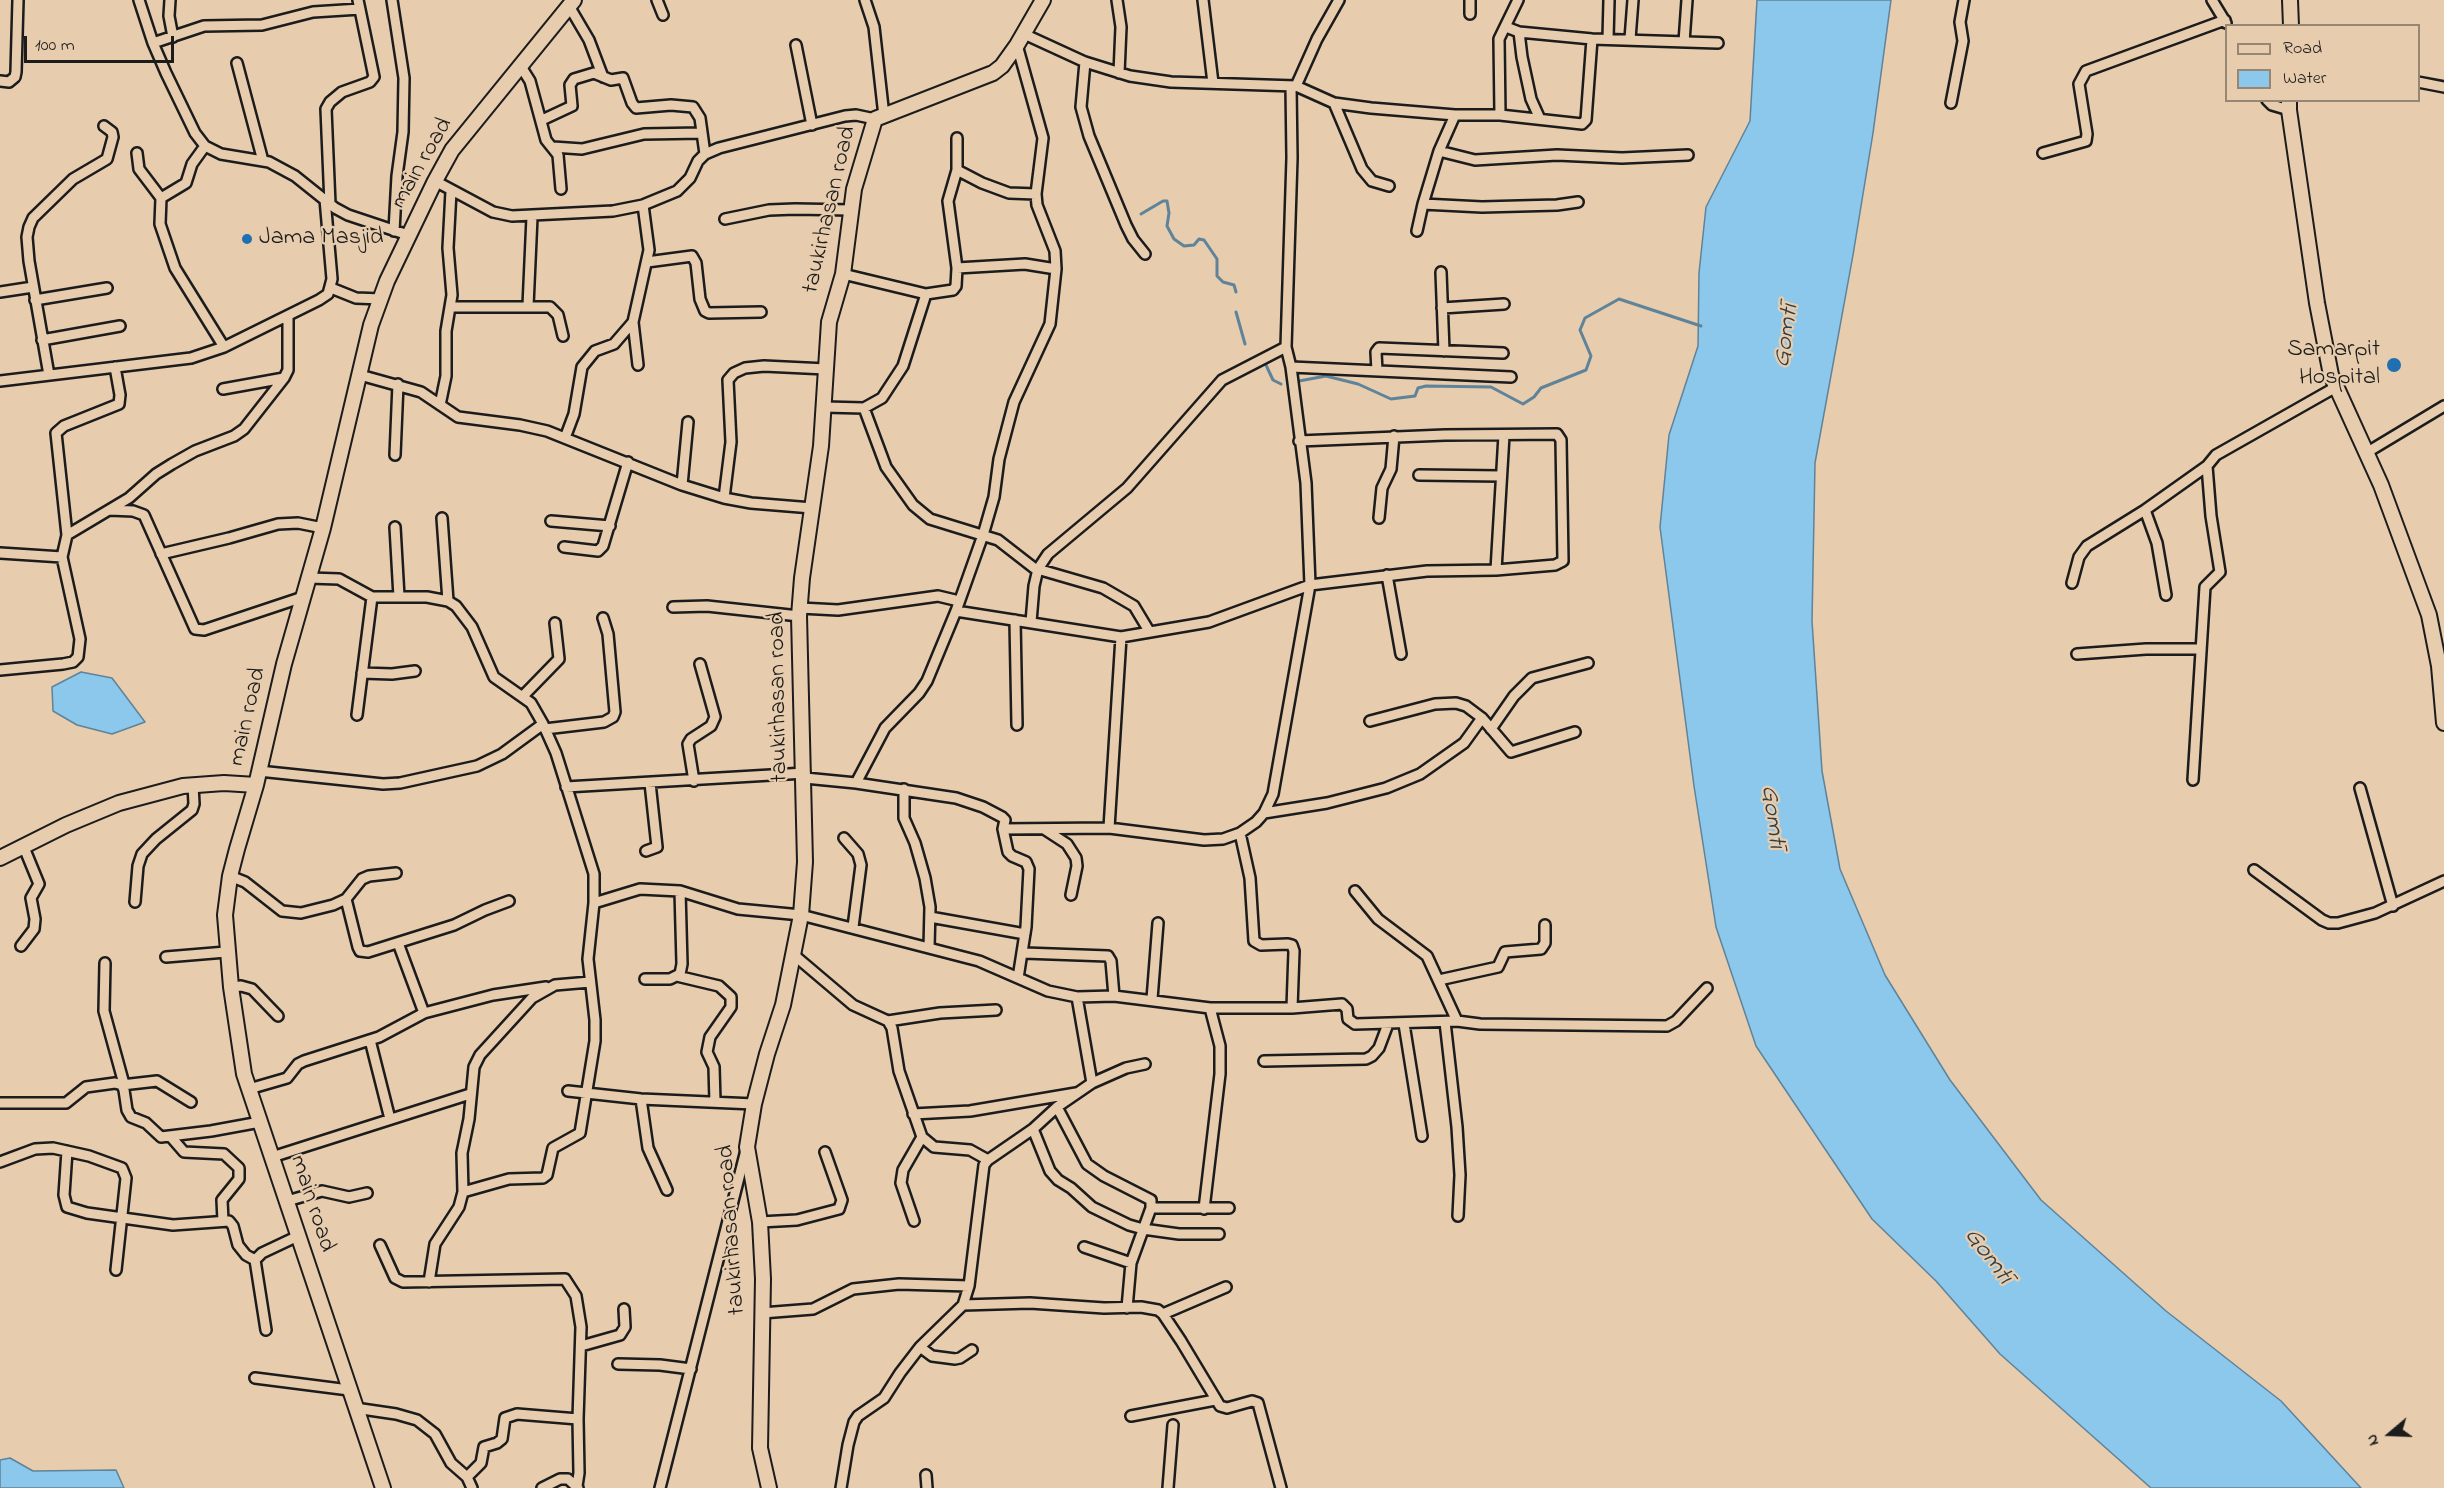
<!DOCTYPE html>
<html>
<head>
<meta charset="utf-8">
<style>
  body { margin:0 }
  #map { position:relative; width:2444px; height:1488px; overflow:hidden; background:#e7ccae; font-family:"Indie Flower",sans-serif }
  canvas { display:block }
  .legend { position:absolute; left:2225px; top:24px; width:195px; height:78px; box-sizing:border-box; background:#e7ccae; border:2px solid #968674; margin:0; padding:8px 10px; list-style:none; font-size:18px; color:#1c1c1c }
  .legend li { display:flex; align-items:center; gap:12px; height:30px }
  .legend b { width:30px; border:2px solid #968674 }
  .north { position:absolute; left:2360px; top:1404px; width:60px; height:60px; -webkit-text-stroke:4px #e7ccae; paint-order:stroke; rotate:251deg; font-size:16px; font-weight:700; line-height:24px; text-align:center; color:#1c1c1c }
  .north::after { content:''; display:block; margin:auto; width:21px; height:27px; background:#1c1c1c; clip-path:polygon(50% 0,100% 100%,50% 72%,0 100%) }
  .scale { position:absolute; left:24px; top:36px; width:150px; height:27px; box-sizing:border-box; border:3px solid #1c1c1c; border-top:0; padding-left:8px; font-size:18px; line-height:21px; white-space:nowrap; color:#1c1c1c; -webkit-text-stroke:4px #e7ccae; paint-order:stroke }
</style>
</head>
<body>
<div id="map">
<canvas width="2444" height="1488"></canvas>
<ul class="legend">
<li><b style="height:8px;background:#e7ccae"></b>Road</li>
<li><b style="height:16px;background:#8cc8ec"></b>Water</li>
</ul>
<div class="north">N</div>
<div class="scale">100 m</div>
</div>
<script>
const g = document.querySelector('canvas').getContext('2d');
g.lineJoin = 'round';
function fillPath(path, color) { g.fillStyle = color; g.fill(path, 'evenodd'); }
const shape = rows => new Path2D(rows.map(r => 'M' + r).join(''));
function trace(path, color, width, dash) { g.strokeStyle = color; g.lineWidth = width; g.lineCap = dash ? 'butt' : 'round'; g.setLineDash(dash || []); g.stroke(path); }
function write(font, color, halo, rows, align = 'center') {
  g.font = font + ' "Indie Flower",sans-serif'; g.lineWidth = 4.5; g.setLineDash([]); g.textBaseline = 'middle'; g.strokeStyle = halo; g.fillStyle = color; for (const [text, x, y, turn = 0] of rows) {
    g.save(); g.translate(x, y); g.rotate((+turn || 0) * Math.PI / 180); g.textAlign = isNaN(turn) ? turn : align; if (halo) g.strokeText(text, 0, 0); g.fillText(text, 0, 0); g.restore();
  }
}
const water = shape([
  [1757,0,1891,0,1873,133,1853,255,1815,463,1812,621,1822,771,1840,869,1885,975,1950,1080,2041,1200,2166,1311,2281,1401,2361,1488,2151,1488,2000,1354,1936,1281,1872,1219,1756,1046,1716,927,1694,786,1660,527,1669,435,1698,346,1699,273,1706,207,1750,121,1757,0],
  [81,672,112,678,145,722,112,734,77,725,53,711,52,687,81,672],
  [10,1458,33,1471,116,1470,124,1488,0,1488,0,1460,10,1458]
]);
const stream = shape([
  [1141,214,1163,201,1167,201,1169,213,1167,226,1174,239,1184,246,1194,245,1199,239,1204,240,1217,259,1217,276,1223,282,1234,285,1236,292],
  [1236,312,1245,344],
  [1266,365,1273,380,1281,384],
  [1299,381,1326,376,1358,384,1391,399,1415,396,1418,388,1426,386,1491,387,1523,404,1534,397,1541,388,1586,370,1591,356,1580,330,1585,318,1619,299,1701,326]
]);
const street = shape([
  [139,0,153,43,166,73,195,133,205,146,221,154,269,162,295,176,335,208,348,215,408,235],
  [170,0,169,16,173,37],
  [392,0,404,78,403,132,397,176,394,231],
  [657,0,663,15],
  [865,0,874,27,884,116],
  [1117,0,1121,27,1119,73],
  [1203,0,1213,83],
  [2212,0,2226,23],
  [569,6,589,40,603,77],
  [1470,14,1470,0],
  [1506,27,1519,32,1592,39,1718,43],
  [1519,32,1522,57,1531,99,1540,119],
  [1024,34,1085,62,1130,76,1171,82,1296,86,1334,103,1371,108,1455,115,1500,115,1582,124,1586,120,1592,39],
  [1608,39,1609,0],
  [1630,39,1633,0],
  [1684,42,1687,0],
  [153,43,204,26,262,25,313,12,360,9],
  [796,45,812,125],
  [1085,62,1081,107,1089,136,1126,225,1133,239,1145,254],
  [237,63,263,161],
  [520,65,530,81,546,140,558,155,561,189],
  [0,81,9,82,15,77,16,72,18,0],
  [2418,82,2444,87],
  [1296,86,1317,39,1339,0],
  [2267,100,2272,105,2289,110],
  [1334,103,1362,169,1372,181,1389,186],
  [1951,103,1963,41,1960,22,1964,0],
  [1500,115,1499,39,1518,0],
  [542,120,572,106,570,85,574,79,594,73,611,80,623,78,632,103,636,108,671,105,693,107,700,118,705,154],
  [205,146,192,164,186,183,161,198,160,224,175,268,224,347],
  [553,147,582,149,644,134,702,133],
  [1439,151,1475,160,1557,155,1622,158,1688,155],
  [137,153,139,169,161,198],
  [2043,153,2086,141,2087,134,2079,84,2086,71,2225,20],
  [957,170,982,183,1009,193,1036,194],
  [435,181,493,212,512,216,613,211,643,205,677,191,690,178,698,161,705,154,719,148,845,116,856,115,875,119],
  [330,204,326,109,330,102,342,92,370,82,374,77,358,0],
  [1423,204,1482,207,1557,205,1578,202],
  [725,219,769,210,795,209,851,210],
  [1417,231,1423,204,1439,151,1455,115],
  [647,262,692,256,696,263,700,299,705,311,709,313,761,312],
  [957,268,1025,264,1056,269],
  [1441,272,1444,351],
  [843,274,926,294,953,290,956,286,957,268,948,201,957,170,957,138],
  [331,288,356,298,381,299],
  [0,292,33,287],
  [35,300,107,288],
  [528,306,532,217],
  [451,307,550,307,558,315,563,336],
  [1442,308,1504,304],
  [42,340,120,326],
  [638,365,633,322,649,250,643,205],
  [1291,367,1511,377],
  [1377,371,1376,352,1379,348,1503,353],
  [49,375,29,261,27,237,29,227,33,218,73,179,107,159,113,137,112,132,104,126],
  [360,375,421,392,458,417,520,425,547,431,682,485,724,498,751,503,812,508],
  [0,381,191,358,224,347,319,300,328,294,332,279,325,199],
  [223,389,284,378],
  [440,405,446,376,446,331,452,295,448,248,451,191],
  [824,407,864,408,882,398,903,366,926,294],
  [864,408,886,467,913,505,930,519,998,540,1034,568,1103,588,1134,606,1149,631],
  [565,438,574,414,582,367,595,351,614,344,633,322],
  [2366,453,2444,406],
  [395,455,398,384],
  [1419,475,1501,476],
  [682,485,688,422],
  [724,498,731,442,728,380,734,373,745,368,764,366,826,369],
  [110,510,133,511,144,515,195,629,204,630,303,597],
  [2145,510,2157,543,2166,595],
  [442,518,448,601],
  [1379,518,1382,488,1391,469,1394,436],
  [551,521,610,526],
  [395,527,399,597],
  [67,535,129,498,156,474,172,464,195,451,234,436,244,429,284,378,288,370,288,316],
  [564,547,598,551,603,546,628,462],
  [0,553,62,557],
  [161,554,229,538,278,524,298,523,323,528],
  [1496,570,1504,435],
  [1387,575,1401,654],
  [309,578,339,579,372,597,427,597,448,601,456,606,472,627,494,677,531,703,543,724,556,753,594,874,594,903,588,959,595,1020,595,1041,580,1133,553,1148,547,1175,543,1178,509,1179,463,1192],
  [2072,583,2079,557,2087,546,2145,510,2207,466],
  [673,607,707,606,799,616],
  [800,608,838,610,938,596,959,601],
  [956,611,1121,637,1209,622,1310,585,1427,571,1496,570,1555,565,1563,561,1561,440,1557,434,1445,435,1299,441],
  [1015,620,1017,725],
  [1031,622,1034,586,1038,569,1048,554,1127,488,1222,380,1286,347],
  [2077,654,2146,649,2200,649],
  [0,670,63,664,73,662,78,657,80,639,62,557,67,535,56,433,64,426,119,404,120,395,115,367],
  [362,673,392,674,415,671],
  [523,696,559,659,555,623],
  [357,715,372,597],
  [1370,721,1435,704,1456,703,1466,706,1482,718,1511,752,1575,732],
  [545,729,604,722,613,717,615,712,608,634,603,618],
  [1491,729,1514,696,1532,678,1588,663],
  [259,771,383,784,400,783,477,766,502,754,543,724],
  [805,778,856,783,956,798,983,807,1002,817,1005,820,1003,829,1008,852,1012,856,1026,862,1029,869,1026,927,1018,978],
  [2193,780,2205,587,2220,572,2211,516,2207,466,2216,455,2336,387],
  [694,781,688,744,691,739,711,726,715,717,700,664],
  [856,783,885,728,919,693,927,681,956,611,983,535,994,497,999,459,1014,402,1050,324,1056,269,1055,251,1037,205,1036,194,1043,138,1017,45],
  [566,787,805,773],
  [2360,788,2393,906],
  [904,789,904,818,915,843,925,878,930,907,929,948],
  [1264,813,1327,803,1386,788,1420,774,1464,743,1482,718],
  [1109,828,1121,637],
  [1003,829,1109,828,1204,840,1223,839,1240,833,1256,822,1264,813,1273,794,1310,585,1306,483,1291,367,1286,347,1292,158,1291,86],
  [1044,829,1067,844,1076,858,1077,866,1071,895],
  [1240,833,1250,878,1254,941,1261,945,1288,944,1292,945,1294,951,1292,1008],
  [844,838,858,854,861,865,853,927],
  [646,851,657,847,650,783],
  [2254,870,2322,920,2329,923,2338,923,2375,913,2444,881],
  [230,876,245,882,282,911,301,913,333,905,346,899,362,879,369,876,396,873],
  [1355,891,1378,919,1427,956,1457,1021],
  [346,899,358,947,360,951,368,952,454,925,485,910,509,901],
  [135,902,138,866,142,854,156,839,192,810,194,804,193,785],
  [594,903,640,889,680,891,738,909,801,915,979,961,1048,991,1077,997,1114,996,1210,1008,1292,1008,1342,1004,1347,1009,1348,1019,1355,1024,1457,1021,1480,1024,1667,1026,1676,1021,1707,988],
  [930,917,1025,934],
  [398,943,424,1013],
  [21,946,34,929,35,919,31,898,39,884,23,845],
  [1024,953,1108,956,1111,961,1114,996],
  [794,955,853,1005,888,1021,892,1028,899,1071,922,1137,934,1147,970,1150,988,1160],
  [166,957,226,952],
  [105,963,104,1011,124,1084],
  [677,976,719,986,731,997,731,1007,710,1037,707,1052,714,1067,715,1102],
  [645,979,670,979,680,974,682,964,680,891],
  [1439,980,1498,967,1505,952,1541,949,1545,943,1545,925],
  [231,987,241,986,252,989,278,1016],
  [1077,997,1092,1083],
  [1152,999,1158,923],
  [888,1021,940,1013,996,1010],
  [1445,1022,1457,1127,1460,1175,1458,1216],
  [1404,1024,1422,1136],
  [370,1040,390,1119],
  [1264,1061,1366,1059,1372,1056,1379,1048,1388,1024],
  [122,1085,157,1081,191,1102],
  [249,1089,287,1078,298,1064,304,1061,379,1037,424,1013,493,995,546,987],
  [568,1091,641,1099,754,1104],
  [641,1099,648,1148,667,1190],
  [0,1103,66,1103,86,1087,115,1083,122,1085,124,1090,127,1110,131,1117,146,1123,161,1137,211,1131,260,1122],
  [1057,1107,1087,1164,1104,1176,1151,1200,1151,1208,1131,1263,1127,1308],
  [913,1114,970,1111,1076,1093],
  [1033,1129,1050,1171,1058,1180,1071,1188,1092,1207,1129,1225,1143,1229,1179,1234,1219,1234],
  [171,1137,184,1152,224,1154,239,1168,239,1179,222,1200,223,1221],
  [67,1151,64,1195,67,1207,87,1213,173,1225,229,1221,233,1226,238,1245,246,1255,255,1260],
  [272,1157,470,1094],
  [0,1162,35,1149,53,1148,89,1156,122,1168,126,1178,116,1270],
  [287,1201,322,1191,349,1197,367,1193],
  [1151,1208,1229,1208],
  [1204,1209,1220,1074,1220,1046,1210,1008],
  [914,1221,901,1183,903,1170,922,1137],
  [760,1222,797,1220,839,1209,842,1200,825,1152],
  [380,1245,395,1278,403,1282,565,1279,576,1296,581,1327,578,1419,579,1473,577,1486],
  [1084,1247,1131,1263],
  [429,1282,435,1244,459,1207,463,1192,462,1153,469,1119,474,1067,480,1055,532,998,555,985,590,982],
  [963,1305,1030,1303,1104,1308,1141,1307,1158,1310,1163,1314,1181,1341,1220,1406,1227,1408,1252,1401,1258,1403,1281,1488],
  [762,1313,813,1309,853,1289,899,1284,969,1286],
  [1163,1314,1226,1287],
  [266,1330,255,1260,262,1253,298,1236],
  [581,1346,620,1335,625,1327,624,1309],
  [920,1347,932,1356,955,1359,960,1358,972,1350],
  [618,1364,660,1365,691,1369],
  [255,1378,349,1390],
  [355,1408,396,1414,417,1420,435,1434,451,1463,467,1477,472,1488],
  [1131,1416,1215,1400],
  [926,1475,927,1488],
  [467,1477,481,1463,484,1447,497,1443,502,1439,505,1418,517,1414,578,1419],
  [542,1488,560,1479,568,1479,578,1488],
  [660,1488,746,1150],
  [841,1488,848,1445,854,1422,858,1416,884,1398,900,1373,920,1347,963,1305,969,1286,984,1165,988,1160,1033,1129,1057,1107,1092,1083,1126,1068,1145,1064],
  [1168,1488,1173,1425]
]);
const secondary = shape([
  [2290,0,2291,26],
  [2289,100,2289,110,2317,303,2331,375,2381,485,2429,615,2439,666,2444,723],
  [0,858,66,825,119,803,183,786,224,783,256,785],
  [383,1488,244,1074,231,987,225,915,230,876,237,849,256,785,284,664,323,528,371,325,387,281,435,181,452,150,574,0],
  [769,1488,760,1448,763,1279,760,1222,747,1147,754,1104,767,1054,783,1005,801,915,805,862,799,616,802,578,821,446,829,322,843,274,854,189,875,119,993,73,1002,66,1017,45,1043,0]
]);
const markers = [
  [247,239,6,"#1f6fb2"],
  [2394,365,8,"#1f6fb2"]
];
const streetNames = [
  ["main road",423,164,-60],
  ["taukirhasan road",831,210,-77],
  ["taukirhasan road",780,697,-91],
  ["main road",249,717,-77],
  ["main road",311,1204,72],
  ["taukirhasan road",733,1230,-94]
];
const poiNames = [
  ["Jama Masjid",259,239],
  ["Samarpit",2380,351,"right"],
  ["Hospital",2380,379,"right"]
];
const waterNames = [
  ["Gomtī",1788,336,-82],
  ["Gomtī",1771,817,83],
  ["Gomtī",1987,1257,53]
];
fillPath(water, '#8cc8ec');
trace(water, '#5f8399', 1.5);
trace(stream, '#5f8399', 3);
trace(street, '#1c1c1c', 14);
trace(secondary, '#1c1c1c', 18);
trace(street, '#e7ccae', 9);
trace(secondary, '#e7ccae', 14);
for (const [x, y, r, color] of markers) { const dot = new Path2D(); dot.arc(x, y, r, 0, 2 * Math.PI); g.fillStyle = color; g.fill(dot); trace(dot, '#e7ccae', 2); }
write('24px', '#1c1c1c', '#e7ccae', streetNames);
write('24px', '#1c1c1c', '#e7ccae', poiNames, 'left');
write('italic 26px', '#323e46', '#e7ccae', waterNames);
</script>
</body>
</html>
